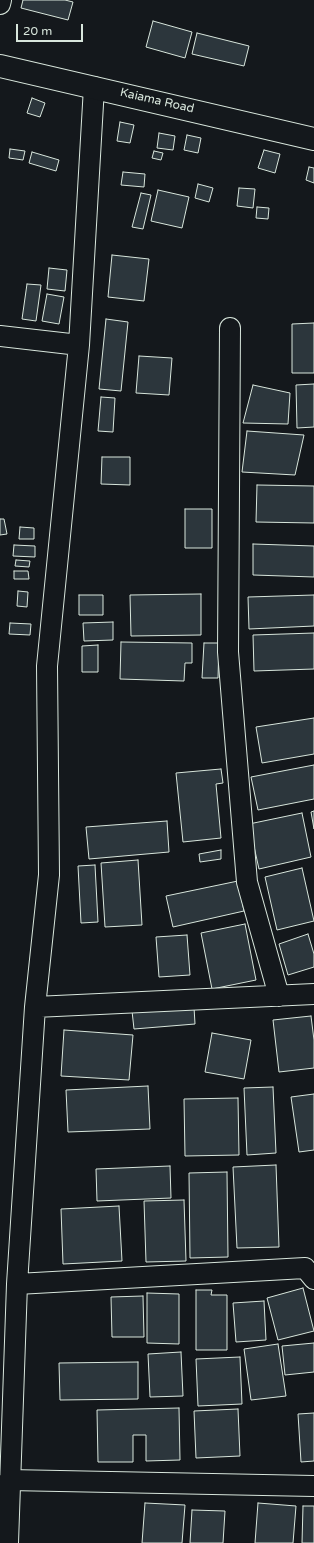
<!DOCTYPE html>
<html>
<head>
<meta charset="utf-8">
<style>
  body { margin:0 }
  #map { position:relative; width:314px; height:1543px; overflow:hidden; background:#14181c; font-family:"Varela Round",sans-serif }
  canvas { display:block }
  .scale { position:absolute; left:16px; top:24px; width:67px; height:18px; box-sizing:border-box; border:2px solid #d8e6dc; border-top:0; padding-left:5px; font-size:12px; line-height:14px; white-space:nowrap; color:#d8e6dc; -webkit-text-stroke:3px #14181c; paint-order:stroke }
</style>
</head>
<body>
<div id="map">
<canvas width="314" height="1543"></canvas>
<div class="scale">20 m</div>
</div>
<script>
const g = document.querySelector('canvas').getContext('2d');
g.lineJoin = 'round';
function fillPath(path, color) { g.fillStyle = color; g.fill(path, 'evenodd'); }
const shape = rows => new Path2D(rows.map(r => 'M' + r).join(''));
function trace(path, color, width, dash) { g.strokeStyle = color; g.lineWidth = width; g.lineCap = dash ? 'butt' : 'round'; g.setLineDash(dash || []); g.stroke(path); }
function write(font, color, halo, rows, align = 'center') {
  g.font = font + ' "Varela Round",sans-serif'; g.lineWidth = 3; g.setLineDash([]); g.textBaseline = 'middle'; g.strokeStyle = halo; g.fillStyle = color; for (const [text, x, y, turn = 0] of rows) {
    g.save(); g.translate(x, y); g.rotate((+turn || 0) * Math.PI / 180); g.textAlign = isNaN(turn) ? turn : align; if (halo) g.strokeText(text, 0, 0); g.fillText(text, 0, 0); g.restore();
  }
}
const building = shape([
  [23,0,65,0,73,2,68,20,21,8,23,0],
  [153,21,192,32,185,58,146,47,153,21],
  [197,33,249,46,244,66,192,54,197,33],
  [32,98,45,103,40,117,27,113,32,98],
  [120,122,134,125,130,143,117,141,120,122],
  [159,133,175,136,173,150,157,148,159,133],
  [187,135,201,138,198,153,184,150,187,135],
  [10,149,25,151,23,160,9,158,10,149],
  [264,150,280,154,275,173,258,168,264,150],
  [154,151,163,153,161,160,152,158,154,151],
  [32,152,59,160,56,171,29,163,32,152],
  [309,167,314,168,314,183,306,180,309,167],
  [123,172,145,174,144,187,121,185,123,172],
  [198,184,213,188,209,202,195,198,198,184],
  [239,188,255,189,253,208,237,206,239,188],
  [158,190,189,197,182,228,151,221,158,190],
  [141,193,151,195,143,229,132,227,141,193],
  [257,207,269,208,268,219,256,218,257,207],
  [112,255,149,259,144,301,108,297,112,255],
  [49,268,67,270,65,291,47,289,49,268],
  [27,284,41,285,36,321,22,319,27,284],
  [47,294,64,297,59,324,42,321,47,294],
  [106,319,128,322,121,391,99,389,106,319],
  [314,323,314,373,292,373,292,324,314,323],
  [139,356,172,358,169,395,136,393,139,356],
  [314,384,314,427,297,428,296,385,314,384],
  [253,385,290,393,288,424,243,423,253,385],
  [101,397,115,398,113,432,98,431,101,397],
  [247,431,304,435,295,475,242,472,247,431],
  [102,457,130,457,130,485,101,484,102,457],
  [257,485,314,486,314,523,256,522,257,485],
  [185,509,212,509,212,548,185,548,185,509],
  [0,519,4,519,7,534,0,535,0,519],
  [20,527,34,528,34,539,19,539,20,527],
  [253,544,314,546,314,577,253,575,253,544],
  [14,545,35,546,35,557,13,556,14,545],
  [16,560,30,561,29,567,15,566,16,560],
  [14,571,28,571,29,579,14,579,14,571],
  [18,591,28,592,27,607,17,606,18,591],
  [201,594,201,635,131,636,130,595,201,594],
  [79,595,103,595,103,615,79,615,79,595],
  [314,595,314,626,249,629,248,597,314,595],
  [113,622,113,640,84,641,83,623,113,622],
  [10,623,31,624,30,635,9,634,10,623],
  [314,633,314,669,254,671,253,635,314,633],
  [121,642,192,643,192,663,185,663,184,681,120,679,121,642],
  [204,643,219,643,218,678,202,678,204,643],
  [98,645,98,672,82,672,82,646,98,645],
  [314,718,314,754,262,763,256,727,314,718],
  [314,765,314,799,258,810,251,777,314,765],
  [221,769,223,783,216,784,221,838,183,842,176,773,221,769],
  [314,811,314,829,311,812,314,811],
  [302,813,311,857,259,869,249,824,302,813],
  [167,821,169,852,89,859,86,827,167,821],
  [221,850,221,859,200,862,199,854,221,850],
  [138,860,142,925,105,927,101,863,138,860],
  [95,865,98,922,81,923,78,866,95,865],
  [302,868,314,921,277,930,265,877,302,868],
  [238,881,244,911,173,927,166,896,238,881],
  [245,924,256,980,212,989,201,933,245,924],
  [308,934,314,954,314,967,288,975,279,944,308,934],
  [187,935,190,975,159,977,156,937,187,935],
  [194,1007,195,1024,134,1029,132,1011,194,1007],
  [311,1016,314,1040,314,1068,279,1072,273,1020,311,1016],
  [64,1030,133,1035,129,1080,61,1076,64,1030],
  [212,1033,251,1040,244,1079,205,1072,212,1033],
  [148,1086,150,1129,68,1132,66,1090,148,1086],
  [273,1087,276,1153,247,1155,244,1088,273,1087],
  [314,1094,314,1150,299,1152,291,1097,314,1094],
  [238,1098,239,1155,185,1156,184,1099,238,1098],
  [276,1165,279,1247,237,1248,233,1167,276,1165],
  [170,1166,171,1198,97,1201,96,1169,170,1166],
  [227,1172,228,1257,190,1258,189,1173,227,1172],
  [184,1200,186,1261,146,1262,144,1201,184,1200],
  [119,1206,122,1261,63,1264,61,1209,119,1206],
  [303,1288,314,1331,278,1340,267,1298,303,1288],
  [196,1290,212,1290,211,1295,227,1295,227,1350,196,1350,196,1290],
  [147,1293,179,1294,179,1344,147,1343,147,1293],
  [143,1296,144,1337,112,1337,111,1297,143,1296],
  [264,1301,266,1340,236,1342,233,1303,264,1301],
  [314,1343,314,1372,285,1375,282,1346,314,1343],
  [278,1344,286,1396,251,1400,244,1349,278,1344],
  [181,1352,183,1396,150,1397,148,1354,181,1352],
  [240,1357,242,1404,198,1406,196,1359,240,1357],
  [138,1362,138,1399,60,1400,59,1363,138,1362],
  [179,1408,180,1460,146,1461,146,1435,133,1435,133,1462,98,1462,97,1410,179,1408],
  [238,1409,240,1456,196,1458,194,1411,238,1409],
  [314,1413,314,1461,301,1462,298,1414,314,1413],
  [145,1503,185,1505,182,1543,142,1543,145,1503],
  [258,1503,296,1506,293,1543,255,1543,258,1503],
  [303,1506,314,1506,314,1543,302,1543,303,1506],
  [192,1510,225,1511,223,1543,190,1543,192,1510]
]);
const minor = shape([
  [0,4,1,0],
  [230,328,228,652,247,882,279,996],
  [0,336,79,345],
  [35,1007,314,994],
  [17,1284,305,1268,314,1279],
  [9,1480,314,1486],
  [8,1543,17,1284,35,1007,49,875,47,666,79,345,94,87]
]);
const trunk = shape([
  [0,66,314,139]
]);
const streetNames = [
  ["Kaiama Road",157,101,13]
];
fillPath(building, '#2c363c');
trace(building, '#d8e6dc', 1);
trace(minor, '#d8e6dc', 22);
trace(trunk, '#d8e6dc', 24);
trace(minor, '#14181c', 20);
trace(trunk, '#14181c', 22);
write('12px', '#d8e6dc', '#14181c', streetNames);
</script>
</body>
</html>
